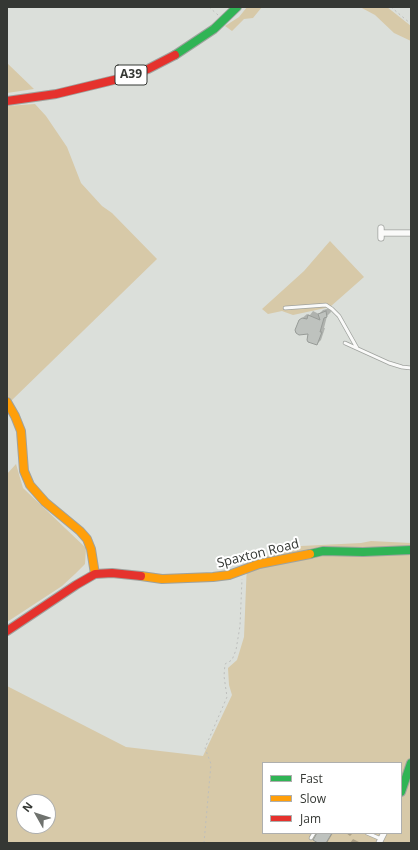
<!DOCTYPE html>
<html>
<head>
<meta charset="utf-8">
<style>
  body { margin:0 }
  #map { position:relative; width:418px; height:850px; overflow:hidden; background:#dbdfda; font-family:"Open Sans",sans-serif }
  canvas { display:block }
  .frame { position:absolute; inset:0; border:8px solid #353834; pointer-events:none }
  .legend { position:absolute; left:262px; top:762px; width:140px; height:72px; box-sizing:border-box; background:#fff; border:1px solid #aeafae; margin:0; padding:5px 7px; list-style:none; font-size:12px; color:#353834 }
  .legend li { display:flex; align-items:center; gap:8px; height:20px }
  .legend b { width:20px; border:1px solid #aeafae }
  .north { position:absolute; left:16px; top:794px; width:40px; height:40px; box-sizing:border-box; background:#fff; border:1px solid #aeafae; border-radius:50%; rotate:309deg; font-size:11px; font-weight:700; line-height:16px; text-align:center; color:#353834 }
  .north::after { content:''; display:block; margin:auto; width:14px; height:18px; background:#6f726e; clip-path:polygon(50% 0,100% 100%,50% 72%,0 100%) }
</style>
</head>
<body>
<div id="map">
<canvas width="418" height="850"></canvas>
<div class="frame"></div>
<ul class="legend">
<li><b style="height:5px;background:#30b455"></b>Fast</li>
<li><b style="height:5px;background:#ff9f0a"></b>Slow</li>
<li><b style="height:5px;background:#e5322d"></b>Jam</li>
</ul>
<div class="north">N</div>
</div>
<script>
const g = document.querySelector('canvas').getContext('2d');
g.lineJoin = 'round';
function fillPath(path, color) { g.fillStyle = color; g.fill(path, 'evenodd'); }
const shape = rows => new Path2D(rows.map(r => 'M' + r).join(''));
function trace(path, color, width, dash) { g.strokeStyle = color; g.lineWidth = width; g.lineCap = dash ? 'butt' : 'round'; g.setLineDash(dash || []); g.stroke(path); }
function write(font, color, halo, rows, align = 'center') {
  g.font = font + ' "Open Sans",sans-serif'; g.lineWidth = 4; g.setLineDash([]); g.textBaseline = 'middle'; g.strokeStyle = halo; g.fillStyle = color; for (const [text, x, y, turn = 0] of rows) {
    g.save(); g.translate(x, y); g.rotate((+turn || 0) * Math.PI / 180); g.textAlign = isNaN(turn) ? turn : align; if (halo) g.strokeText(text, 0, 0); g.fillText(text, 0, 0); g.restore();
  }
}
const green = shape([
  [247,7,262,7,253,18,244,19,232,31,225,26,239,17],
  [360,7,387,7,411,26,411,41,394,33,375,15],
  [7,63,34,89,7,93],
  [35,104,46,116,67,147,81,183,102,206,112,213,157,259,11,401,7,395,7,106],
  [330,241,364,277,330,307,293,315,282,311,268,314,262,309,304,271],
  [16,464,23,488,86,548,85,564,75,574,62,586,7,622,7,474],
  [371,541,411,543,411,843,7,843,7,686,126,747,203,756,232,695,229,685,228,668,237,660,244,637,247,562,301,546,361,543],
  [263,763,401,763,401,833,263,833],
  [24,802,48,802,48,826,24,826]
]);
const shadow = shape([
  [330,308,331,312,327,316,324,328,325,328,321,340,317,344,300,320,307,314,310,315,313,311,319,314,323,310],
  [318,833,333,833,327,843,320,843],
  [346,833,353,833,350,836],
  [353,839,359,842,358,843,350,843]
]);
const building = shape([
  [326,311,327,317,324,318,320,332,322,332,317,345,308,342,307,340,308,334,299,335,296,333,295,330,299,320,302,318,307,319,308,315,320,320,318,314,326,311],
  [317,833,332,833,326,843,318,843,313,840,317,833]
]);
const path = shape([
  [209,7,218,15],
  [391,7,411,24],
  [204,843,211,764,205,748,227,697,224,676,225,664,232,660,236,650,240,626,242,579]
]);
const lane = shape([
  [285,308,326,305,332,309,339,316,357,348],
  [345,343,389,363,402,367,411,368],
  [367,833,381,839],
  [311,838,314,833]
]);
const street = shape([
  [381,233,411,233],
  [381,238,381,228],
  [379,843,384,833]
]);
const fast = shape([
  [175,55,214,29,237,7],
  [310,554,323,551,363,552,411,550],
  [401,792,411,763]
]);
const slow = shape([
  [7,402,15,416,21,431,24,471,30,485,45,502,80,531,87,539,91,549,95,574],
  [141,576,162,579,213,577,229,575,259,564,310,554]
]);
const jam = shape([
  [7,101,56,94,118,79,148,69,175,55],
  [7,631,76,585,95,574,112,573,141,576]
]);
const shields = [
  [131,75,32]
];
const shieldNames = [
  ["A39",131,75]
];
const streetNames = [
  ["Spaxton Road",258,554,-14]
];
fillPath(green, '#d7c9a8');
fillPath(shadow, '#0003');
fillPath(building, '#bec2be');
trace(building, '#979b97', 1);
trace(lane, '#9fa29e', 4.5);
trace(street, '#9fa29e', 7);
trace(fast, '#9fa29e', 10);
trace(slow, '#9fa29e', 10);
trace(jam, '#9fa29e', 10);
trace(path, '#bdbebc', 1, [2, 3]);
trace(lane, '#fafaf9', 3);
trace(street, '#fafaf9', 5.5);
trace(fast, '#30b455', 8);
trace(slow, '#ff9f0a', 8);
trace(jam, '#e5322d', 8);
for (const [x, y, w] of shields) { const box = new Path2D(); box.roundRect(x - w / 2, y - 10, w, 20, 3); g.fillStyle = '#fff'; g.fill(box); trace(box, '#353834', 1); }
write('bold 12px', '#353834', null, shieldNames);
write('13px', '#353834', '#fff', streetNames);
</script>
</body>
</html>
